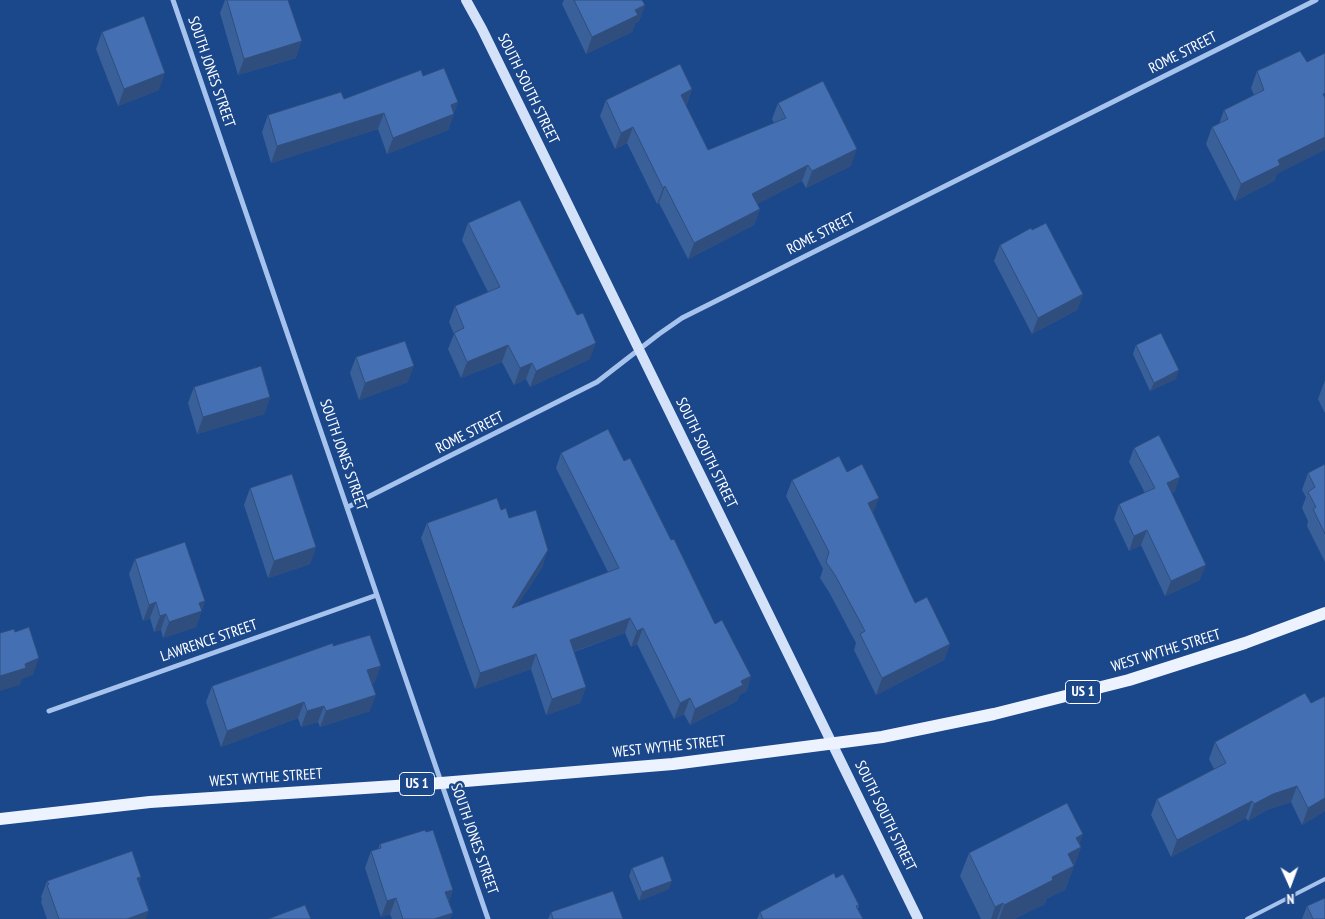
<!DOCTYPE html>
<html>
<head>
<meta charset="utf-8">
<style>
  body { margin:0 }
  #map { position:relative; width:1325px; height:919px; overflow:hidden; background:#1b478b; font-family:"PT Sans Narrow",sans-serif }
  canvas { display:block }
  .north { position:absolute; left:1265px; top:859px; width:50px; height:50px; -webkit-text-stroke:4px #1b478b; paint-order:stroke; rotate:178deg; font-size:14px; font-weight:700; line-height:20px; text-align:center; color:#fff }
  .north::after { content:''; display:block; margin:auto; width:18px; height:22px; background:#fff; clip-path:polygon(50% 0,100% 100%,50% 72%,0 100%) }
</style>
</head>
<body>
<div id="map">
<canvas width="1325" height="919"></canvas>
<div class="north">N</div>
</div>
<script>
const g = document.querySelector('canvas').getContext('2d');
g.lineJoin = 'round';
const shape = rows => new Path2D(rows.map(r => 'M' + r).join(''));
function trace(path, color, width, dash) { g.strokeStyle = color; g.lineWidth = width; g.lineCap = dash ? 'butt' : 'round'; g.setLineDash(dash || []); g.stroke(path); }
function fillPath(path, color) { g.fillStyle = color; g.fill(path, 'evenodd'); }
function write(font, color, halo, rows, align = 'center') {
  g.font = font + ' "PT Sans Narrow",sans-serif'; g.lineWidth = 5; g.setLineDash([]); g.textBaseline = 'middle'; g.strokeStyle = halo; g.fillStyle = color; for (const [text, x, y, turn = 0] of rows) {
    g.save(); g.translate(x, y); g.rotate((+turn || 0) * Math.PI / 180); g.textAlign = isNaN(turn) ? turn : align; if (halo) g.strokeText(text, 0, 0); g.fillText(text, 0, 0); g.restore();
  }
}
const lane = shape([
  [1247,919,1325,879]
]);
const street = shape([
  [173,0,488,919],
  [348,507,597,382,659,334,682,318,1316,0],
  [49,711,377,595]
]);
const secondary = shape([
  [466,0,482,29,918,919]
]);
const primary = shape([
  [0,819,150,802,441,783,673,764,882,737,994,714,1129,680,1245,643,1325,613]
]);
const wall = shape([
  [225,0,288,0,296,58,238,75,220,13],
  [564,0,642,0,645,5,639,21,635,23,632,32,586,54,562,4],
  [102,32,159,90,118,106,96,49],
  [1300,51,1277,174,1274,181,1235,201,1206,144,1212,127,1219,124,1224,110,1254,95,1251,88,1257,71],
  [423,76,458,102,448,130,387,154,378,129,271,163,262,132,268,115,344,99],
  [692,89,686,106,708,150,774,123,772,119,778,103,851,166,806,188,802,181,757,204,760,209,754,225,688,259,659,203,657,204,627,143,615,149,600,116,606,100],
  [468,223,590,359,530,387,526,379,514,385,502,362,461,378,448,349,454,334,449,322,455,306,488,292,462,240],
  [1000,245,1083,294,1077,310,1032,334,994,261],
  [1136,345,1176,379,1150,391,1133,354],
  [356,357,408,382,359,400,350,373],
  [1325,380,1325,413,1318,399],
  [194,387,270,397,264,414,197,434,188,403],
  [1134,448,1175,492,1171,493,1200,580,1165,596,1141,545,1129,551,1114,519,1119,504,1145,493,1129,462],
  [561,453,624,461,671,540,715,624,751,676,746,692,740,694,737,701,690,725,684,714,674,719,637,644,631,647,625,633,574,652,586,687,580,703,546,715,531,669,475,689,421,538,427,523,501,510,509,518,543,566,517,606,608,572,556,468],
  [1325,464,1325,562,1307,526,1308,521,1302,508,1306,497,1302,490,1308,473],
  [847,472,873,513,915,603,950,644,944,660,876,695,854,650,856,643,829,592,820,578,823,569,786,496,792,480],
  [250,488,316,547,310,564,268,578,244,505],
  [135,559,205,601,196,627,163,638,161,630,154,632,150,618,143,621,129,574],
  [333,646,375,682,372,683,370,711,320,727,318,722,301,727,298,718,221,747,206,702,212,686],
  [1305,693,1325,811,1302,825,1291,802,1267,810,1248,821,1246,818,1171,857,1151,815,1157,799,1214,769,1209,759,1215,742],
  [380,844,453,890,449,901,450,919,392,919,390,914,381,917,365,868,371,851,378,849],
  [1080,844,1081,847,1065,890,1046,899,1045,904,1014,919,981,919,960,876,969,853],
  [632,868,669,889,639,901,629,876],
  [141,877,139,883,146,919,47,919,41,902,42,899,41,897,47,881],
  [836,878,859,905,858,909,863,919,757,919,760,912],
  [1307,906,1325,919,1302,919],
  [551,912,623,919,548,919]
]);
const shadedWall = shape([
  [645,5,639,21,635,23,632,32,586,54,592,37,635,10],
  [302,41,296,58,238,75,244,59],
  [165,73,159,90,118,106,124,89],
  [692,89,686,105,675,111,681,95],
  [458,102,448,130,387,154,393,138,451,105],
  [384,113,378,129,271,163,277,146],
  [633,127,627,143,615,149,621,133],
  [1325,137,1325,150,1277,174,1274,181,1235,201,1241,184,1278,160],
  [857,149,851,166,806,188,812,171],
  [808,165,802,181,746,210,752,194],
  [665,186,659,203,657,204,663,188],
  [760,209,754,225,688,259,694,243],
  [1083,294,1077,310,1032,334,1038,318],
  [596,343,590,359,530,387,536,371],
  [508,345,502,362,461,378,467,362],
  [532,363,526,379,514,385,520,368],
  [414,366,408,382,359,400,365,383],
  [1179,370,1176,379,1150,391,1154,383],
  [270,397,264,414,197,434,203,417],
  [1180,477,1175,492,1161,498,1167,483],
  [879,498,873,514,868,503],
  [1147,530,1141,545,1129,551,1134,536],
  [316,547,310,564,268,578,274,561],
  [548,550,543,566,506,623,512,608],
  [1206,565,1200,580,1165,596,1171,581],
  [205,601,196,627,163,638,169,622,199,603],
  [156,602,150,618,143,621,149,605],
  [166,614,161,630,154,632,160,616],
  [630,618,625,633,564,655,570,640],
  [643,628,637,644,631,647,637,631],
  [950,644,944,660,876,695,882,678],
  [536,654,531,669,475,689,480,673],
  [39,658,33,675,22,679,20,685,0,691,0,676,25,664],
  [381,666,375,682,362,686,367,670],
  [751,676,746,692,740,694,737,701,690,725,695,709,741,681],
  [586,687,580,703,546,715,552,699],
  [376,695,370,711,320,727,326,711],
  [690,698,684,714,674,719,680,703],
  [304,702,298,718,221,747,227,731],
  [324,706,318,722,301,727,307,711],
  [1297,786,1291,802,1267,810,1248,821,1254,804,1273,794],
  [1325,798,1325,811,1302,825,1308,808],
  [1252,801,1246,818,1171,857,1177,840],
  [1083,834,1078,849,1081,847,1065,890,1046,899,1045,904,1014,919,999,919,1004,905,1052,877,1068,854,1076,838],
  [141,877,135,893,137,878],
  [672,881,669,889,639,901,642,892],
  [453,890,447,906,445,892],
  [396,898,390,914,381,917,387,901],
  [1003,903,997,919,991,919,995,907],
  [149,911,146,919,127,919],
  [453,913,450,919,434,919]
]);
const building = shape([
  [227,0,288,0,302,41,244,59,227,0],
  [574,0,642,0,645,5,635,10,638,15,592,37,574,0],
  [144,16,165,73,124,89,102,32,144,16],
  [1300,51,1307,62,1325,53,1325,93,1323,94,1325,98,1325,137,1278,160,1280,165,1241,184,1212,127,1228,119,1224,110,1264,90,1257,71,1300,51],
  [680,64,692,89,681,95,708,150,786,118,778,103,823,81,857,149,812,171,808,165,752,194,760,209,694,243,665,186,663,188,633,127,621,133,606,100,680,64],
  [444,68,458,102,451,105,454,114,393,138,384,113,277,146,268,115,341,92,344,99,421,70,423,76,444,68],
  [520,200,577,315,583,313,596,343,536,371,532,363,520,368,508,345,467,362,454,333,464,328,455,306,500,287,468,223,520,200],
  [1046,223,1083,294,1038,318,1000,245,1031,228,1032,230,1046,223],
  [1161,333,1179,370,1154,383,1136,345,1161,333],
  [405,341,414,366,365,383,356,357,405,341],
  [261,366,270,397,203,417,194,387,261,366],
  [608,429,624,461,630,458,671,540,674,539,715,624,722,620,751,676,741,681,743,685,695,709,690,698,680,703,643,628,637,631,630,618,570,640,586,687,552,699,536,654,480,673,427,523,497,498,501,510,506,508,509,518,536,510,548,550,512,608,619,568,561,453,608,429],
  [1159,435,1180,477,1167,483,1206,565,1171,581,1147,530,1134,536,1119,504,1155,488,1134,448,1159,435],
  [839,456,847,472,862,464,879,498,868,503,915,603,927,597,950,644,882,678,860,634,865,631,835,575,826,562,829,552,792,480,839,456],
  [1325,464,1325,534,1313,509,1316,507,1308,492,1315,487,1308,473,1325,464],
  [292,474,316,547,274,561,250,488,292,474],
  [185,542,205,601,199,603,202,611,169,622,166,614,160,616,156,602,149,605,135,559,185,542],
  [29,627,39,658,25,664,26,668,0,676,0,633,14,629,15,632,29,627],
  [370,635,381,666,367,670,376,695,326,711,324,706,307,711,304,702,227,731,212,686,333,643,333,646,370,635],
  [1305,693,1311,703,1325,696,1325,798,1308,808,1297,786,1273,794,1254,804,1252,801,1177,840,1157,799,1226,763,1215,742,1305,693],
  [1067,803,1083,834,1076,838,1081,847,1068,854,1074,866,1052,877,1053,880,1004,905,1003,903,995,907,969,853,1067,803],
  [425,830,426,832,433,830,453,890,445,892,453,913,434,919,403,919,396,898,387,901,371,851,381,848,380,844,425,830],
  [132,851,141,877,137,878,149,911,127,919,59,919,47,885,49,884,47,881,132,851],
  [663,856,672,881,642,892,632,868,663,856],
  [834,873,836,878,843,874,859,905,856,906,863,919,763,919,760,912,834,873],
  [613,891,623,919,553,919,551,912,613,891],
  [1325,898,1325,919,1313,919,1307,906,1325,898],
  [305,905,311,919,268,919,305,905]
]);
const shields = [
  [1083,692,35],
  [417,784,35]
];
const shieldNames = [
  ["US 1",1083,692],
  ["US 1",417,784]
];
const streetNames = [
  ["ROME STREET",1183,53,-27],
  ["SOUTH JONES STREET",211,72,71],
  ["SOUTH SOUTH STREET",528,89,64],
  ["ROME STREET",821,234,-27],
  ["ROME STREET",470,433,-27],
  ["SOUTH SOUTH STREET",706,453,64],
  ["SOUTH JONES STREET",343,455,71],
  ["LAWRENCE STREET",209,641,-19],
  ["WEST WYTHE STREET",1166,651,-17],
  ["WEST WYTHE STREET",669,747,-6],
  ["WEST WYTHE STREET",266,778,-4],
  ["SOUTH SOUTH STREET",885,816,64],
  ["SOUTH JONES STREET",474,839,71]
];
trace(lane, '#a6c3ed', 4);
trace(street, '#a6c3ed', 5);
trace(secondary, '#d3e2f9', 10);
trace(primary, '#ecf3ff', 12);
fillPath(wall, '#3a609a');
fillPath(shadedWall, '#304e7d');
fillPath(building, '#4470b3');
trace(building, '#304e7d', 1);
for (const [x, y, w] of shields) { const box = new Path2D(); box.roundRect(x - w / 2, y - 11.5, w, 23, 4); g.fillStyle = '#1b478b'; g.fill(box); trace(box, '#fff', 1); }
write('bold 14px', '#fff', null, shieldNames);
write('15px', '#fff', '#1b478b', streetNames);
</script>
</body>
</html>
